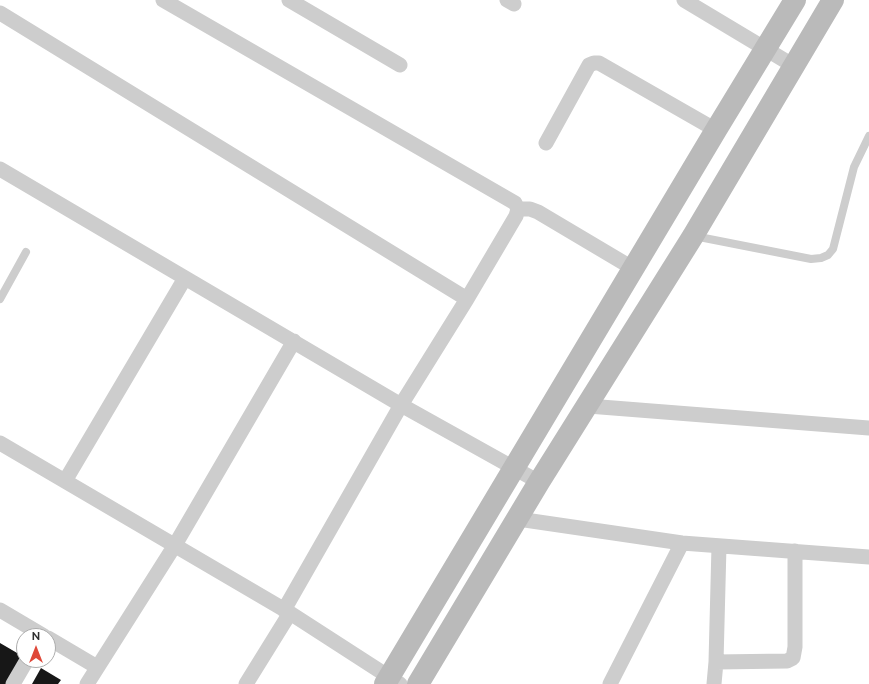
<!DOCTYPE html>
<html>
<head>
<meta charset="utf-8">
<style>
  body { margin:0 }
  #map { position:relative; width:869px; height:684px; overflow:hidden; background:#fff; font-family:Raleway,sans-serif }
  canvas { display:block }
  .north { position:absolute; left:16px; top:628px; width:40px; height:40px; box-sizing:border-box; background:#fff; border:1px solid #acacac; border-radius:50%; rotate:0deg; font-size:11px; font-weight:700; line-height:16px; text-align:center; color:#303030 }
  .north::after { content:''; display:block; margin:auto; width:14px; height:18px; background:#df4839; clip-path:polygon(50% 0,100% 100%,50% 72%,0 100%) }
</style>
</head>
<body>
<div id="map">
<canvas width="869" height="684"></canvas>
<div class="north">N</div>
</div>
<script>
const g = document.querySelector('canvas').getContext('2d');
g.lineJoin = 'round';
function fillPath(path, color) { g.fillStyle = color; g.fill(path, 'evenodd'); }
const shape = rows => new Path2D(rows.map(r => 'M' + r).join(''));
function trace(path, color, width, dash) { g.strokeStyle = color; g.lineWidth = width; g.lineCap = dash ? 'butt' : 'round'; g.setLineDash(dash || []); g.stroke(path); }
const building = shape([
  [0,643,24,657,12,684,0,684],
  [41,668,61,680,58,684,32,684]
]);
const lane = shape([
  [694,236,811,259,821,258,828,255,833,249,854,167,869,136],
  [0,299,26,252]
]);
const street = shape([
  [163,0,515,203,518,209,516,216,467,299],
  [289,0,400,65],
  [507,0,514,4],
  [684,0,794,66],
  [0,13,467,299,401,405,284,610],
  [546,143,589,65,594,63,599,63,716,130],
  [0,169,401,405,539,482],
  [518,209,530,209,538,212,634,269],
  [588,406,869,428],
  [0,443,290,613,400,684],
  [65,481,185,278],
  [518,519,682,543,869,557],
  [0,610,44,636],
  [48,638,97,667],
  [716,662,787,661,793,658,795,647,795,551],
  [13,684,27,660],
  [87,684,175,545,294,341],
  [246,684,290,613],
  [610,684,682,543],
  [714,684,716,662,719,546]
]);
const secondary = shape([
  [385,684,716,130,795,0],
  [418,684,539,482,693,236,833,0]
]);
fillPath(building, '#171717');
trace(lane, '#cdcdcd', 8);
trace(street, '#cdcdcd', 15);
trace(secondary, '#bababa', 22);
</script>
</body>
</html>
